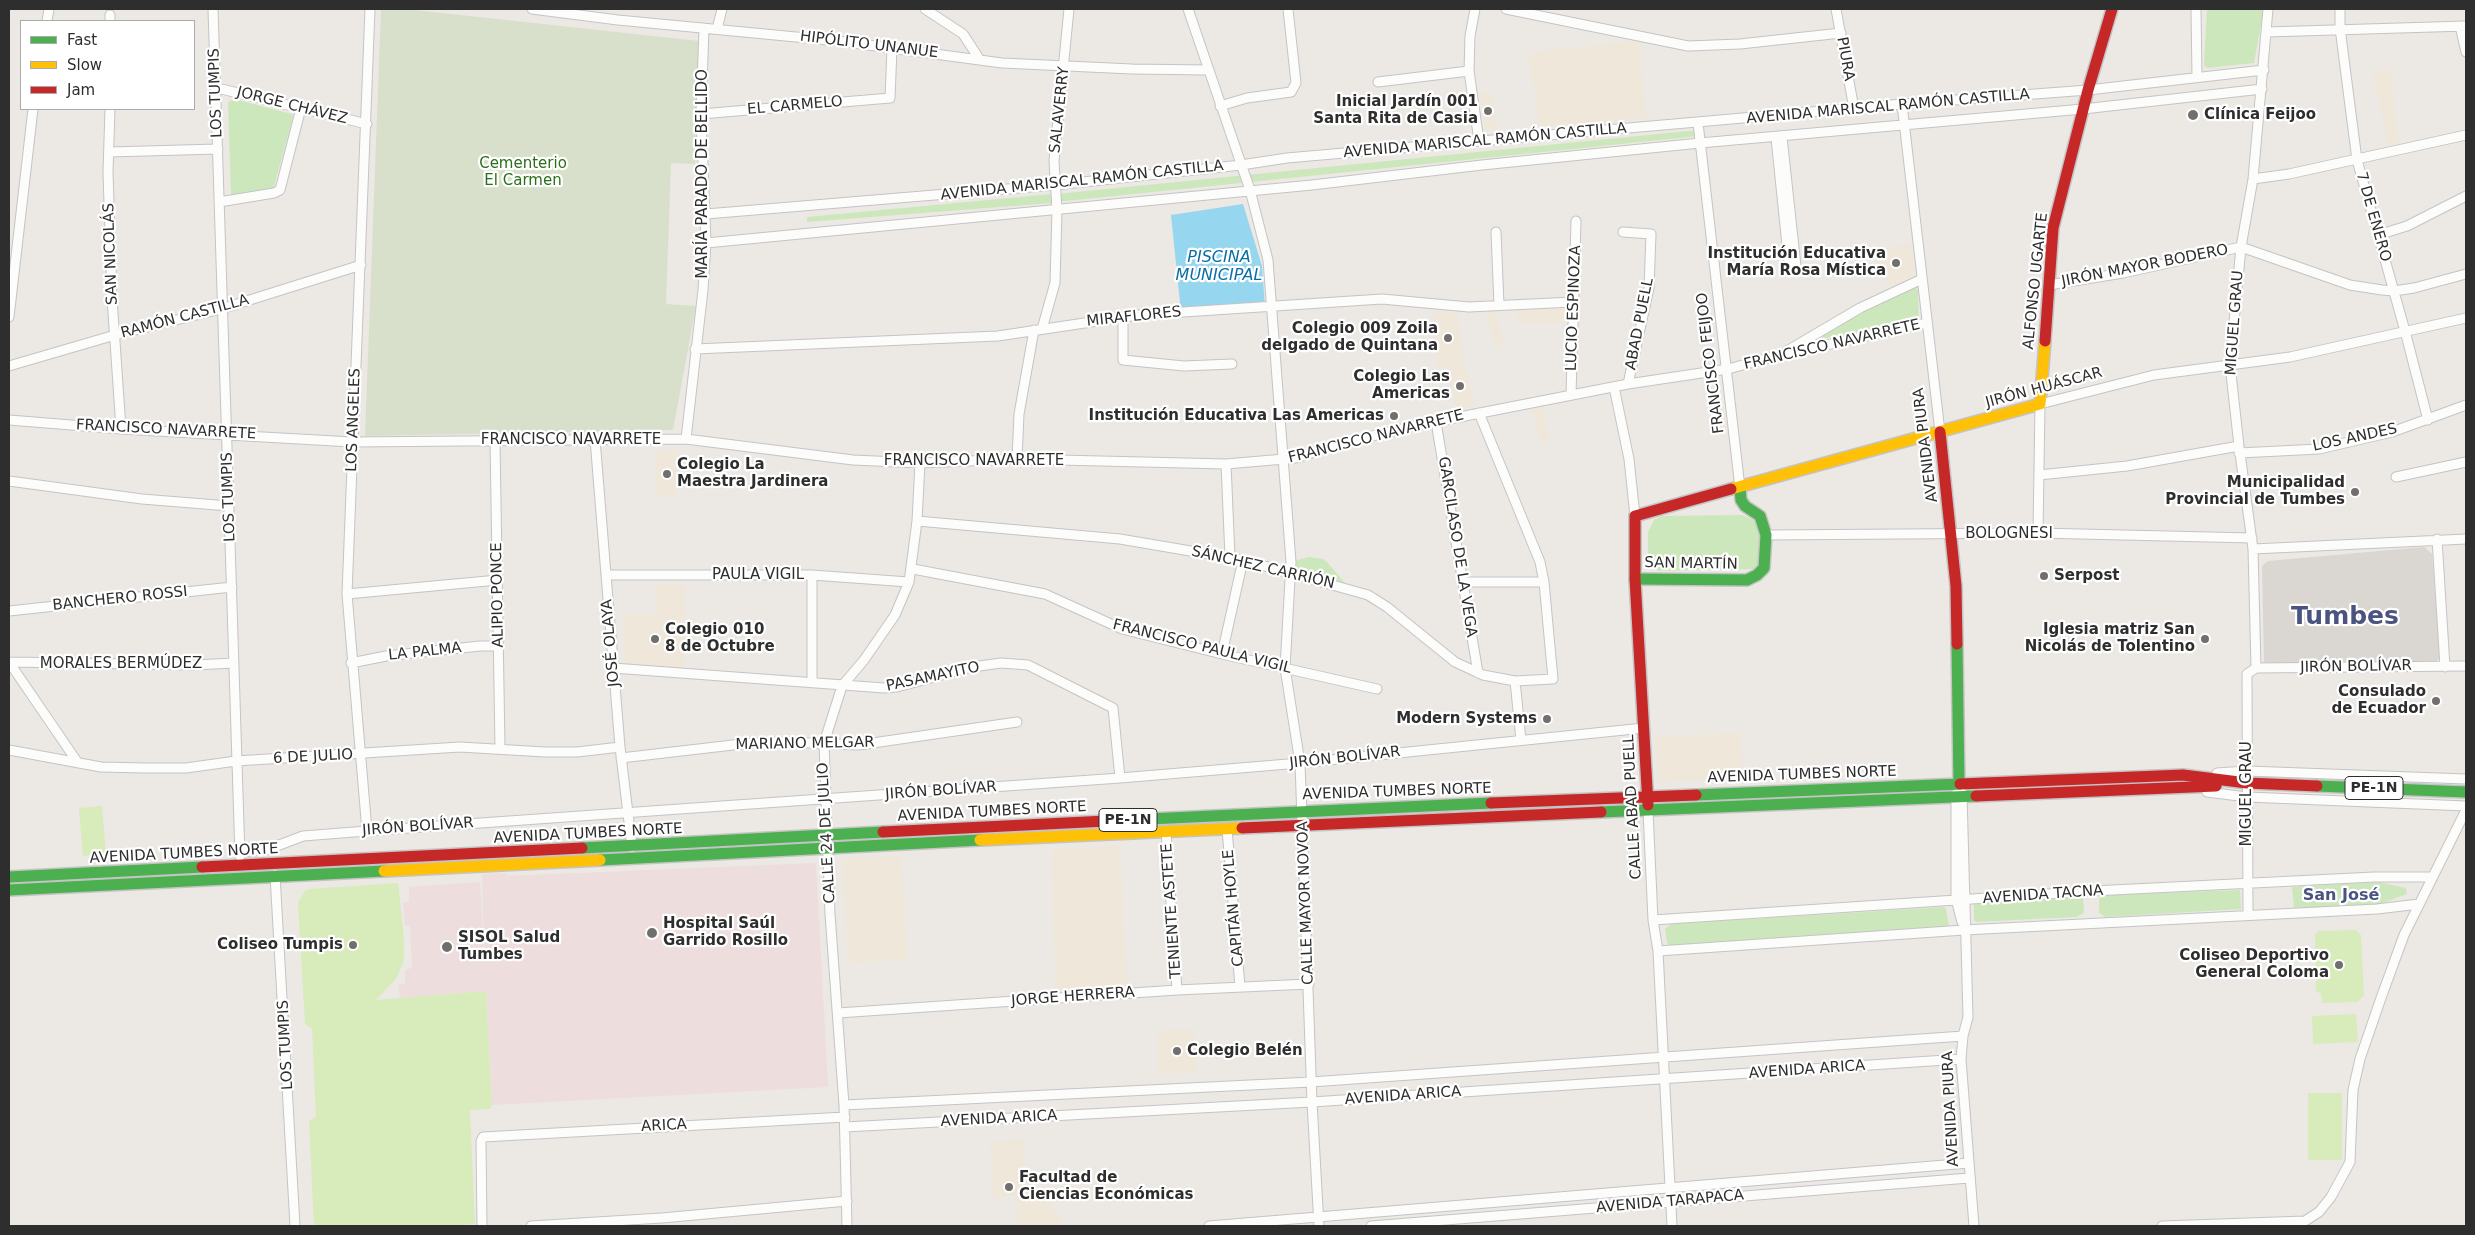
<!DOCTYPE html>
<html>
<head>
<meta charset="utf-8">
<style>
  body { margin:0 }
  #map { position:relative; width:2475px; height:1235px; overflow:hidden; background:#ece8e4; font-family:"DejaVu Sans",sans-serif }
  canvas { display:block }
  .frame { position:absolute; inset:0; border:10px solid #2e2e2e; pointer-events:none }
  .legend { position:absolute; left:20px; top:20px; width:175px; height:90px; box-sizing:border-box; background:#fff; border:1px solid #ababab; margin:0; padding:6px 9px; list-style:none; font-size:15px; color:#2e2e2e }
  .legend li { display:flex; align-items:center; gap:10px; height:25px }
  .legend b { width:25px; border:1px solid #ababab }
</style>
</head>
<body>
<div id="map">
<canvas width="2475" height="1235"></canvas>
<div class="frame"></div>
<ul class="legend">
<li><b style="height:6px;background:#4caf50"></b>Fast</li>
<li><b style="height:6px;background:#ffc107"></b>Slow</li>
<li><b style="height:6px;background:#c62828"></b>Jam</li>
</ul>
</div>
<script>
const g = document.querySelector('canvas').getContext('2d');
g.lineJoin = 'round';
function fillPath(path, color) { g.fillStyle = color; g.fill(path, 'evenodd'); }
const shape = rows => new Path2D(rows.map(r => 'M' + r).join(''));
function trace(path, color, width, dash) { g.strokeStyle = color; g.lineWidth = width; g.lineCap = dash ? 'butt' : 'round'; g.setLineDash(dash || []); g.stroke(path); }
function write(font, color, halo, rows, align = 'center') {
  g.font = font + ' "DejaVu Sans",sans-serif'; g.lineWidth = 4.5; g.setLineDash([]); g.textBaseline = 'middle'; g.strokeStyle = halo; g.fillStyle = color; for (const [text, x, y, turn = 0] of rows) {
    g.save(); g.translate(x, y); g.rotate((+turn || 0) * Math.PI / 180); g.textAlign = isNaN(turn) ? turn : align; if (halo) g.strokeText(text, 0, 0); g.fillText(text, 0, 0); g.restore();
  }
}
const education = shape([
  [1639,41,1646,118,1539,127,1536,90,1531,80,1529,52],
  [2390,68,2399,143,2388,144,2372,71],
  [1492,91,1496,130,1485,131,1481,92],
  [1911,243,1915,275,1890,286,1874,251],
  [1495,308,1504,345,1495,348,1486,310],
  [1568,308,1569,322,1518,324,1517,310],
  [1433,311,1458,313,1464,363,1475,405,1457,409,1447,367,1437,367],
  [1543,405,1550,442,1540,444,1531,408],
  [656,450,679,451,676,497,656,497],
  [656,584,685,585,684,668,626,665,623,614,655,614],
  [1741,733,1743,778,1658,782,1655,736],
  [1120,846,1127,985,1056,993,1051,850],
  [901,856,908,960,849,963,842,859],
  [1195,1029,1197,1072,1158,1073,1157,1030],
  [1023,1139,1025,1192,1054,1197,1052,1208,1059,1213,1061,1226,1018,1226,1015,1195,993,1198,990,1142]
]);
const medical = shape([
  [816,863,828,1087,492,1105,486,991,400,998,398,985,405,984,405,970,412,968,410,926,405,926,403,902,409,902,409,887,480,882,484,953,482,874,506,873,507,876]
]);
const green = shape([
  [2207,9,2264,9,2254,63,2207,68,2204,65],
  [234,99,292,114,293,117,273,190,231,196,228,102],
  [1698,130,1699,136,1056,202,1056,194],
  [1052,194,1052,203,807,222,807,217],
  [1915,286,1918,290,1919,320,1821,339,1818,337,1819,333],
  [1742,515,1755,521,1761,529,1761,564,1755,569,1658,571,1651,564,1648,558,1648,532,1654,520,1661,516],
  [1309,557,1323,559,1328,563,1349,588,1290,572,1291,562],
  [2378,882,2406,888,2407,894,2378,905,2294,908,2292,887],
  [2240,890,2241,909,2105,917,2099,913,2099,899,2104,895],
  [2081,896,2083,899,2084,913,2076,917,1976,922,1974,920,1974,904,1976,901],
  [1944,907,1946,909,1949,927,1945,929,1670,946,1667,943,1665,929,1671,924]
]);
const cemetery = shape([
  [381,9,405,9,699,41,695,164,671,163,666,304,696,306,673,430,365,436]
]);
const pitch = shape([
  [102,806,106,854,83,856,79,808],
  [398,883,404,939,404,960,396,979,376,1000,486,991,492,1105,490,1109,470,1110,475,1224,442,1226,314,1226,309,1121,316,1117,312,1029,305,1024,298,903,304,892,309,889],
  [2356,930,2361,935,2364,995,2358,1002,2322,1003,2321,993,2316,992,2315,934,2319,931],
  [2356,1014,2358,1042,2313,1044,2312,1016],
  [2308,1093,2342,1093,2342,1160,2308,1160]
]);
const plaza = shape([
  [2424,547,2432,554,2440,656,2438,660,2433,663,2267,665,2264,661,2262,567,2264,564,2268,561]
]);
const water = shape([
  [1243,204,1262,266,1265,307,1181,312,1171,215]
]);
const street = shape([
  [213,9,240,856],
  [532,9,618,20,838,41,1002,63,1132,69,1207,70],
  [925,9,963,34,980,60],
  [1188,9,1250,190,1268,260,1291,562,1285,668,1300,763,1312,1102,1319,1226],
  [1475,9,1470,36,1469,71,1479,141],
  [1506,9,1688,46,1740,44,1841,33],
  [1836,9,1854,109],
  [2196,9,2197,77],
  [2340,9,2340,28,2357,160,2405,331,2428,420],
  [110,15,110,21],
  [47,21,49,9],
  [2460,26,2466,52],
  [717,29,722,9],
  [2267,32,2466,26],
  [1378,82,1469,71],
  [217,88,367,124],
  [1902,104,1940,432],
  [1220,106,1247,98,1291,92,1296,83,1288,9],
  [110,109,108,172,112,298,121,429],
  [701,114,890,98,892,48],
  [1698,123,1740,488],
  [1776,138,1789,265,1796,266,1782,137],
  [109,152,218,149],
  [2253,179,2289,174,2466,135],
  [219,202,274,193,280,190,301,108],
  [706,214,1055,185,1241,165,1287,158,1902,104,2088,90,2264,70],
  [1496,232,1499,305],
  [1623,232,1651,234,1649,288,1628,384],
  [2378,235,2407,226,2466,196],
  [706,243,1312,185,1482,165,1700,143,2083,109,2262,89],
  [2049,285,2123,273,2241,247,2350,285,2382,290,2394,291,2414,288,2466,274],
  [9,317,33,109],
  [1123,317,1123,360,1184,366,1232,364],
  [1042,329,1055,283,1057,210,1054,161,1069,9],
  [695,349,998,336,1138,315,1382,299,1469,307,1573,302],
  [1787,351,1860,308,1922,279],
  [9,366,115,335,221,309,361,265],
  [1614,387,1629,459,1635,516],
  [1571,395,1576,221],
  [9,420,121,429,352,442,686,439,853,460,920,463,1017,459,1226,464,1296,458,1343,443,1414,426,1628,384,1728,369,1780,355,1927,323],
  [1436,422,1478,673],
  [595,439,620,747,632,847],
  [686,439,703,290,706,243,701,114,704,28],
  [495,440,500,749],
  [2239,453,2319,449,2392,432,2466,405],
  [1017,459,1019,414,1034,330],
  [1226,464,1230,557],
  [2039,475,2127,466,2239,446],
  [2396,477,2466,462],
  [9,481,142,499,229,506],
  [917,521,1120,539,1243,560,1368,595,1387,607,1455,662,1483,675,1515,681,1553,679,1544,582,1540,562,1479,413],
  [2038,533,2040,404,2154,375,2290,357,2466,318],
  [1766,535,2038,533,2252,538],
  [2437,539,2445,667],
  [2253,549,2466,539],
  [913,569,1045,594,1122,629,1222,654,1377,689],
  [606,575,812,575,909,582],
  [1462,582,1544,582],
  [347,594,498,580],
  [9,611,232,587],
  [1222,654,1243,560],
  [9,662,194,665,234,663],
  [9,662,78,763],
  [351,663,386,656,480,646,498,646],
  [613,668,884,688,897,687,972,667,1001,663,1028,665,1113,708,1120,778],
  [2256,668,2253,549,2239,446,2230,365,2241,247,2253,179,2268,9],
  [1515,681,1521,740],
  [812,682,812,575],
  [9,750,101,767,144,768,186,768,236,761,460,747,545,752,577,752,620,747],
  [621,758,750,743,785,742,859,745,1017,722],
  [2217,773,2247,771,2466,779],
  [2207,792,2247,797,2466,806],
  [1962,793,1968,1017,1963,1036,1961,1059,1974,1226],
  [1956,794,1956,899,1962,922],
  [1648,811,1653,920,1658,951,1672,1226],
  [1227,829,1240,987],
  [367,831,347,594,370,9],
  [1166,831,1177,990],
  [240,852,266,850,303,836,367,831,1120,778,1300,763,1644,728],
  [275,875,295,1226],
  [2248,915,2247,674,2256,668,2466,666],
  [1653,920,2093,891,2374,877,2433,877],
  [1658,951,1964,930,2377,909,2419,904],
  [838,1013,1177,990,1309,984],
  [844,1105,1311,1082,1963,1036],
  [845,1127,1312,1102,1961,1059],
  [482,1226,481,1141,483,1137,845,1117],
  [531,1226,662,1218,847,1201],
  [847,1226,844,1105,830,914,824,743,842,686,864,660,895,615,909,582,917,521,920,463],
  [1209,1226,1969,1163],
  [1371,1226,1969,1178],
  [2162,1226,2305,1221,2319,1212,2331,1197,2350,1162,2353,1090,2360,1059,2381,998,2404,935,2466,810]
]);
const fast = shape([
  [1635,579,1747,580,1757,575,1764,568,1766,535,1760,516,1745,506,1741,500,1740,488],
  [1957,644,1959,784],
  [2317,786,2466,792],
  [1696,795,1960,784],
  [1601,812,1976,796],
  [1127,820,1491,803],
  [582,848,883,832],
  [600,860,980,840],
  [9,877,202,867],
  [9,890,384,871]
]);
const slow = shape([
  [1731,489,2040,404,2045,341],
  [980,840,1242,828],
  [384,871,600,860]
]);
const jam = shape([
  [2045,341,2053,228,2088,90,2112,9],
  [1940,432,1956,586,1957,644],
  [1960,784,2183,775,2247,783,2317,786],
  [1976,796,2216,786],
  [1491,803,1696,795],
  [1648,805,1635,579,1635,516,1731,489],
  [1242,828,1601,812],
  [883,832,1127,820],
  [202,867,582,848]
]);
const markers = [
  [1488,111,5,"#706f6e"],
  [2193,115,6,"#706f6e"],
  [1896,263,5,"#706f6e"],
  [1448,338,5,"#706f6e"],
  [1460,386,5,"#706f6e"],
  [1394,416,5,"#706f6e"],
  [667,474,5,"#706f6e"],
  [2355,492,5,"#706f6e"],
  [2044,576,5,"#706f6e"],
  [655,639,5,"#706f6e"],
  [2205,639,5,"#706f6e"],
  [2436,701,5,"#706f6e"],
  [1547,719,5,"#706f6e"],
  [652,933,6,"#706f6e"],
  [353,945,5,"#706f6e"],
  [447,947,6,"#706f6e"],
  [2339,965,5,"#706f6e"],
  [1177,1051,5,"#706f6e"],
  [1009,1187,5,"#706f6e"]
];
const shields = [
  [2374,788,58],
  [1128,820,58]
];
const shieldNames = [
  ["PE-1N",2374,788],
  ["PE-1N",1128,820]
];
const streetNames = [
  ["HIPÓLITO UNANUE",869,45,7],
  ["PIURA",1845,59,80],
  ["LOS TUMPIS",216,93,-92],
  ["JORGE CHÁVEZ",292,106,14],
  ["EL CARMELO",795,106,-5],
  ["AVENIDA MARISCAL RAMÓN CASTILLA",1888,107,-5],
  ["SALAVERRY",1060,110,-84],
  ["AVENIDA MARISCAL RAMÓN CASTILLA",1485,141,-5],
  ["MARÍA PARADO DE BELLIDO",703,174,-90],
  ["AVENIDA MARISCAL RAMÓN CASTILLA",1082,181,-6],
  ["7 DE ENERO",2373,217,74],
  ["SAN NICOLÁS",111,254,-92],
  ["JIRÓN MAYOR BODERO",2145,266,-11],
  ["ALFONSO UGARTE",2036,281,-84],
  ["LUCIO ESPINOZA",1574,308,-88],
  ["RAMÓN CASTILLA",185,317,-15],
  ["MIRAFLORES",1134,317,-6],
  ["MIGUEL GRAU",2235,323,-86],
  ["ABAD PUELL",1640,324,-79],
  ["FRANCISCO NAVARRETE",1832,345,-13],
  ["FRANCISCO FEIJOO",1711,363,-97],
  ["JIRÓN HUÁSCAR",2044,388,-15],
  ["LOS ANGELES",354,420,-88],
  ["FRANCISCO NAVARRETE",166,430,3],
  ["FRANCISCO NAVARRETE",1376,437,-14],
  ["LOS ANDES",2355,438,-12],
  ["FRANCISCO NAVARRETE",571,440],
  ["AVENIDA PIURA",1926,445,-97],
  ["FRANCISCO NAVARRETE",974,461],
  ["LOS TUMPIS",229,497,-92],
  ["BOLOGNESI",2009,534],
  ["GARCILASO DE LA VEGA",1457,547,81],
  ["SAN MARTÍN",1691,564,1],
  ["SÁNCHEZ CARRIÓN",1263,568,13],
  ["PAULA VIGIL",758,575],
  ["ALIPIO PONCE",498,595,-91],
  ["BANCHERO ROSSI",120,599,-6],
  ["JOSÉ OLAYA",611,643,-95],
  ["FRANCISCO PAULA VIGIL",1202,647,14],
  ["LA PALMA",425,652,-6],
  ["MORALES BERMÚDEZ",121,664],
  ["JIRÓN BOLÍVAR",2356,667,-1],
  ["PASAMAYITO",933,677,-12],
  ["MARIANO MELGAR",805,744,-1],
  ["6 DE JULIO",313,757,-3],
  ["JIRÓN BOLÍVAR",1345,758,-6],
  ["AVENIDA TUMBES NORTE",1802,775,-2],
  ["JIRÓN BOLÍVAR",941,791,-4],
  ["AVENIDA TUMBES NORTE",1397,792,-2],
  ["MIGUEL GRAU",2247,794,-90],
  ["CALLE ABAD PUELL",1633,807,-93],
  ["AVENIDA TUMBES NORTE",992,812,-3],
  ["JIRÓN BOLÍVAR",418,827,-4],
  ["CALLE 24 DE JULIO",827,833,-93],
  ["AVENIDA TUMBES NORTE",588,834,-3],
  ["AVENIDA TUMBES NORTE",184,854,-3],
  ["AVENIDA TACNA",2043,895,-4],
  ["CALLE MAYOR NOVOA",1306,903,-92],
  ["CAPITÁN HOYLE",1234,908,-95],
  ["TENIENTE ASTETE",1172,911,-94],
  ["JORGE HERRERA",1073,997,-4],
  ["LOS TUMPIS",286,1045,-93],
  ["AVENIDA ARICA",1807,1070,-4],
  ["AVENIDA ARICA",1403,1096,-4],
  ["AVENIDA PIURA",1951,1109,-93],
  ["AVENIDA ARICA",999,1119,-3],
  ["ARICA",664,1126,-3],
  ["AVENIDA TARAPACA",1670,1202,-5]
];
const poiNames = [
  ["Inicial Jardín 001",1478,102],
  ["Santa Rita de Casia",1478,119],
  ["Clínica Feijoo",2204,115,"left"],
  ["Institución Educativa",1886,254],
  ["María Rosa Mística",1886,271],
  ["Colegio 009 Zoila",1438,329],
  ["delgado de Quintana",1438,346],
  ["Colegio Las",1450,377],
  ["Americas",1450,394],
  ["Institución Educativa Las Americas",1384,416],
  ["Colegio La",677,465,"left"],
  ["Maestra Jardinera",677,482,"left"],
  ["Municipalidad",2345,483],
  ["Provincial de Tumbes",2345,500],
  ["Serpost",2054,576,"left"],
  ["Colegio 010",665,630,"left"],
  ["8 de Octubre",665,647,"left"],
  ["Iglesia matriz San",2195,630],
  ["Nicolás de Tolentino",2195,647],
  ["Consulado",2426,692],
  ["de Ecuador",2426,709],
  ["Modern Systems",1537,719],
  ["Hospital Saúl",663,924,"left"],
  ["Garrido Rosillo",663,941,"left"],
  ["SISOL Salud",458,938,"left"],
  ["Tumbes",458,955,"left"],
  ["Coliseo Tumpis",343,945],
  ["Coliseo Deportivo",2329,956],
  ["General Coloma",2329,973],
  ["Colegio Belén",1187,1051,"left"],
  ["Facultad de",1019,1178,"left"],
  ["Ciencias Económicas",1019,1195,"left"]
];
const parkNames = [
  ["Cementerio",523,164],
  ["El Carmen",523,181]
];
const waterNames = [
  ["PISCINA",1219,258],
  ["MUNICIPAL",1219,276]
];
const neighbourhoodNames = [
  ["San José",2341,896]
];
const townNames = [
  ["Tumbes",2345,617]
];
fillPath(education, '#efe7d9');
fillPath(medical, '#eddedd');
fillPath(green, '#cde7bc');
fillPath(cemetery, '#d8e0cb');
fillPath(pitch, '#d8ebba');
fillPath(plaza, '#dad6d2');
fillPath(water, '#96d6ee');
trace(street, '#c5c4c5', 11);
trace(fast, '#c5c4c5', 14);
trace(slow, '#c5c4c5', 14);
trace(jam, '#c5c4c5', 14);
trace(street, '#fcfcfb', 9);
trace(fast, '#4caf50', 11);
trace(slow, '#ffc107', 11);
trace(jam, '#c62828', 11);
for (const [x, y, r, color] of markers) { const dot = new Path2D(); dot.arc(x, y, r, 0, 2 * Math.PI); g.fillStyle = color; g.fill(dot); trace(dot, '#fff', 2); }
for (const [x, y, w] of shields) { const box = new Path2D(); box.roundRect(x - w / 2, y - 11.5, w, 23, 4); g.fillStyle = '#fff'; g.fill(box); trace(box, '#2e2e2e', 1); }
write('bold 14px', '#2e2e2e', null, shieldNames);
write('15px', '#2e2e2e', '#fff', streetNames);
write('bold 15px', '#2e2e2e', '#fff', poiNames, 'right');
write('15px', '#2a6f19', '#fff', parkNames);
write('italic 16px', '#096ea6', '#fff', waterNames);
write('bold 16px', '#4b5481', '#fff', neighbourhoodNames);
write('bold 25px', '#4b5481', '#fff', townNames);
</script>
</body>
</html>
